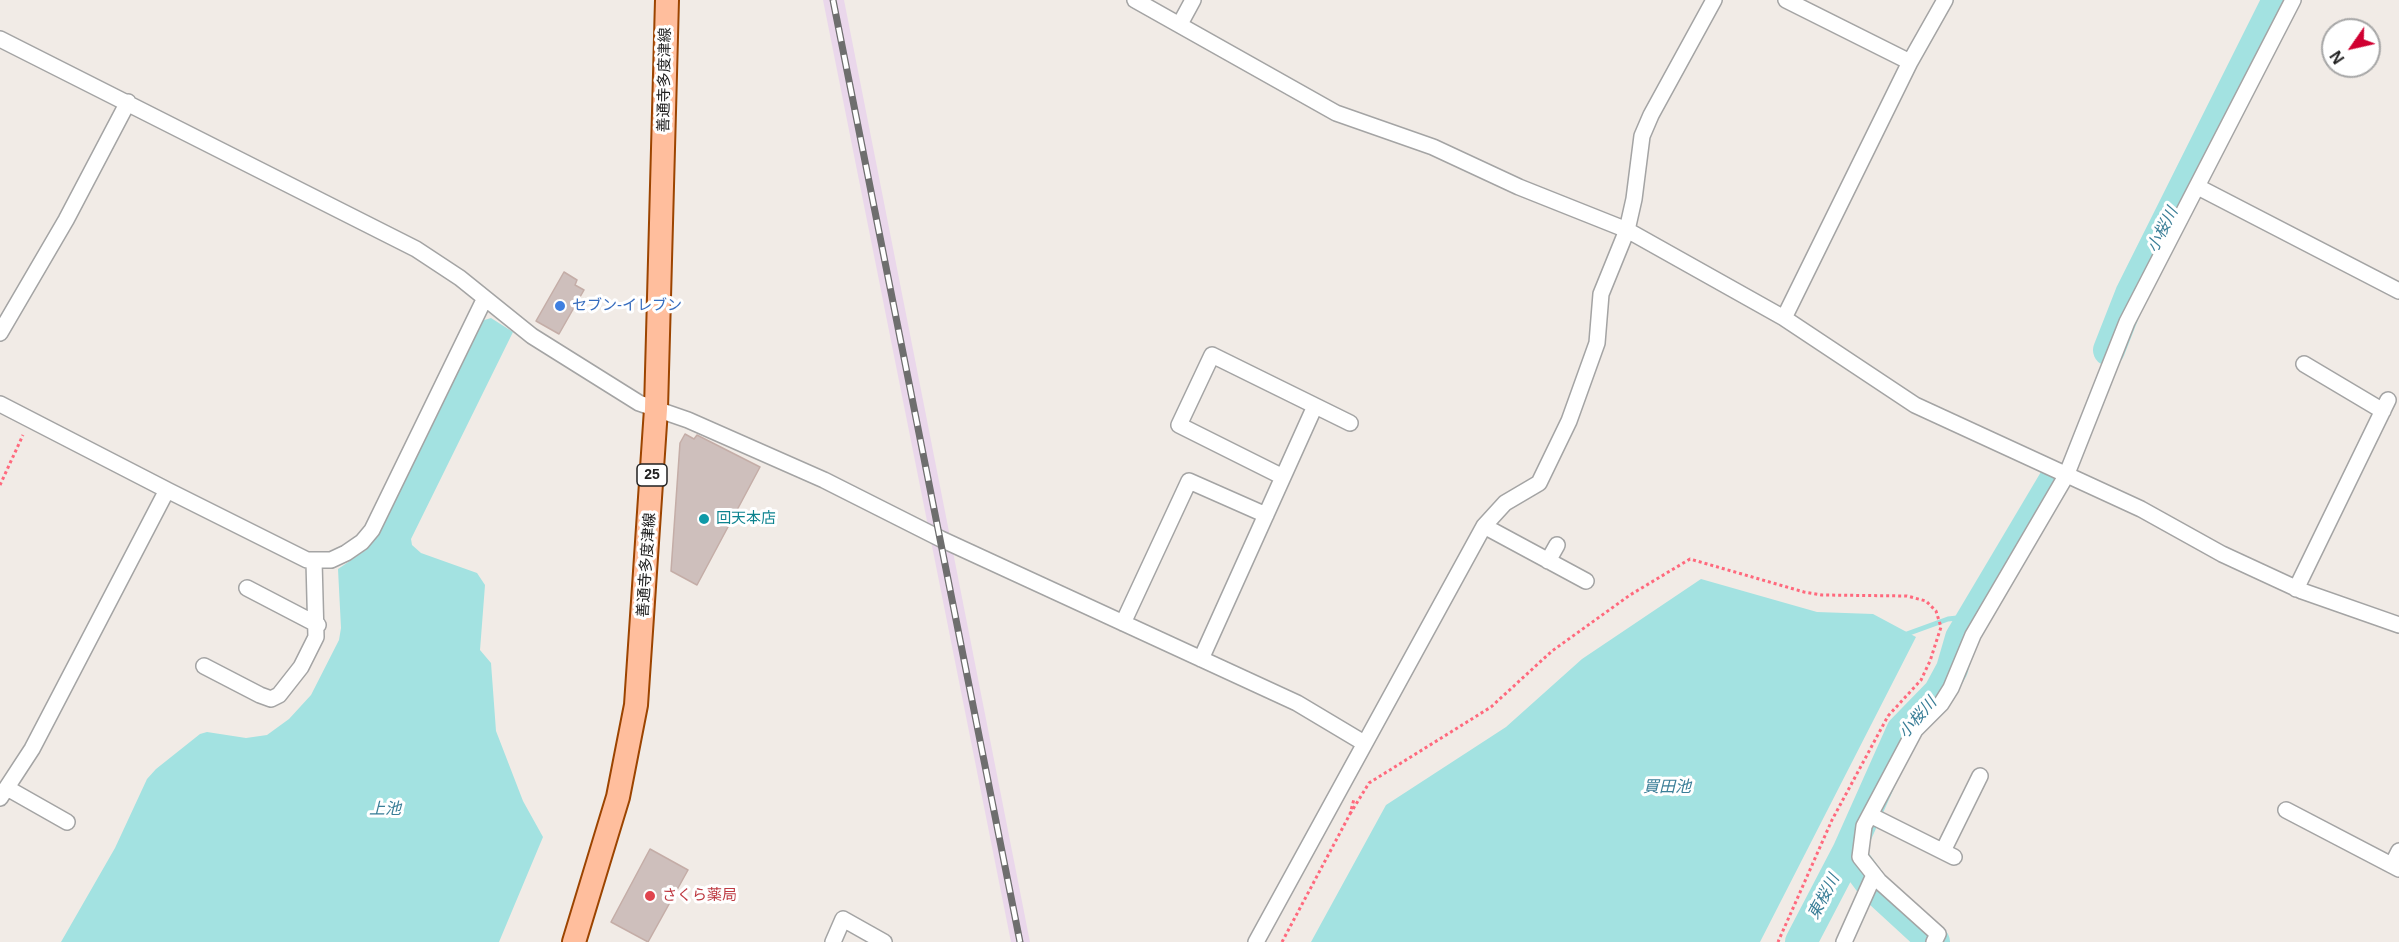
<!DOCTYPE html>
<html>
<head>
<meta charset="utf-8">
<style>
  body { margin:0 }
  #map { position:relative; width:2399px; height:942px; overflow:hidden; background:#f1ebe6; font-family:Arial,sans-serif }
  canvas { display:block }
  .north { position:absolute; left:2321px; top:18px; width:60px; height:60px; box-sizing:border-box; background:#fff; border:2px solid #a6a6a6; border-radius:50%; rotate:236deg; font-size:16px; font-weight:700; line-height:24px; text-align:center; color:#202020 }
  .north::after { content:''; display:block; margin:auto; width:21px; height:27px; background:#d00031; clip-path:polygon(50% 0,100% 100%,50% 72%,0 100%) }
</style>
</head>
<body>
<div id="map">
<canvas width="2399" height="942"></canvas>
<div class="north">N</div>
</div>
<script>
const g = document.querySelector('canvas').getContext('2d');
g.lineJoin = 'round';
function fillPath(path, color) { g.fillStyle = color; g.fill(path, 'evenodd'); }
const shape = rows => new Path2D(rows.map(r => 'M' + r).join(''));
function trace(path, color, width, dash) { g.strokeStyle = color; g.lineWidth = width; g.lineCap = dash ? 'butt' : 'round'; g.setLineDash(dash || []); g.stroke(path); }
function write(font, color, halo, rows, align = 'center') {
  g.font = font + ' Arial,"Noto Sans JP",sans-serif'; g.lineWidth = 6; g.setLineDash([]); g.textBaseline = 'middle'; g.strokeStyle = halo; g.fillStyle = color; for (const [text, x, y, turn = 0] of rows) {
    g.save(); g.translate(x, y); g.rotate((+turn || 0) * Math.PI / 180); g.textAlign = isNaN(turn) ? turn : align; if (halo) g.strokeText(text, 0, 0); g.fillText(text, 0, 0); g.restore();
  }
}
const industrial = shape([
  [823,0,844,0,1030,942,1011,942]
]);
const water = shape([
  [491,318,513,332,411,539,412,545,421,553,477,573,485,585,480,650,491,663,496,731,523,801,543,837,499,942,61,942,115,848,147,779,156,769,200,734,207,732,246,738,267,735,289,719,311,695,339,640,341,628,338,569,366,550,381,530,481,321],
  [1701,579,1817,612,1873,614,1916,637,1760,942,1311,942,1386,805,1506,727,1582,659]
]);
const stream = shape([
  [1904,635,1948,619,1957,618,1971,622]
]);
const river = shape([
  [2109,350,2131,294,2278,0],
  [1801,942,1848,852],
  [1934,942,1873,886,1848,852,1902,731,1939,693,1952,669,1961,638,2056,478]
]);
const building = shape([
  [564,272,577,280,575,285,584,290,559,334,536,321,564,272],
  [685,434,694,439,697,435,760,467,697,585,671,571,680,443,685,434],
  [650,849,688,870,648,942,611,922,650,849]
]);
const path = shape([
  [0,485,23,435],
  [1350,814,1369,783,1491,707,1552,651,1630,595,1690,559,1804,592,1822,595,1907,596,1926,601,1936,611,1941,627,1930,661,1921,680,1888,716,1832,820,1778,942],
  [1282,942,1350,814,1354,799]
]);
const street = shape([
  [1135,0,1336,113,1433,147,1519,187,1627,230,1784,318,1915,405,2141,509,2222,554,2302,591,2399,625],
  [1786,0,1910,62],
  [1180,24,1193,0],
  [0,39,416,249,460,278,532,336,639,403,688,420,824,480,941,539,1297,703,1364,743],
  [2198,187,2399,291],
  [1784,318,1910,62,1945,0],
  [0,333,66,220,128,102],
  [2304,364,2383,411],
  [0,404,167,490],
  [1283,477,1179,425,1212,355,1350,423],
  [1484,526,1586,581],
  [1548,561,1557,545],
  [247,588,318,625],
  [2296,589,2388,400],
  [1123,623,1189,481,1266,515],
  [1201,659,1315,406],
  [204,666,260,695,271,699,279,695,301,667,316,637,314,561],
  [7,788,67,822],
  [0,798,32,749,167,490,307,560,331,560,346,553,362,542,372,530,484,300],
  [2286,810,2399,869],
  [1870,815,1954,857],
  [1943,851,1980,776],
  [2392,865,2399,851],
  [833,942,843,919,884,942],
  [1256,942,1484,526,1505,503,1539,483,1569,421,1597,343,1601,294,1627,230,1634,199,1642,136,1651,115,1714,0],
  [1844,942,1874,875],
  [1934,942,1938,934,1879,881,1860,857,1864,826,1915,730,1941,704,1951,688,1973,635,2066,476,2127,322,2293,0]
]);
const primary = shape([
  [574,942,618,797,636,705,656,409,667,0]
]);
const rail = shape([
  [833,0,1020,942]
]);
const markers = [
  [560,306,6,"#3f7fe0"],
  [704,519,6,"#0f9aa8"],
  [650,896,6,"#e0444e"]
];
const shields = [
  [652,475,30]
];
const shieldNames = [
  ["25",652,475]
];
const streetNames = [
  ["善通寺多度津線",665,80,-89],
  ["善通寺多度津線",647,565,-86]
];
const shopNames = [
  ["セブン-イレブン",572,306]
];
const cultureNames = [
  ["回天本店",716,519]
];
const healthNames = [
  ["さくら薬局",662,896]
];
const waterNames = [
  ["小桜川",2163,230,-63],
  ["小桜川",1918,718,-49],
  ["買田池",1667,788],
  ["上池",385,810],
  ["東桜川",1824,897,-62]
];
fillPath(industrial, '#ead7eb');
fillPath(water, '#a3e2e1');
trace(stream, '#a3e2e1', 5);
trace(river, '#a3e2e1', 32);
fillPath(building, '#cebfbc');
trace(building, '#c4ada7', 1.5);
trace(street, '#a4a4a4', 18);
trace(primary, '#9c4400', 26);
trace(path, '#ff697d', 3, [3, 3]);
trace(street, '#fff', 15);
trace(primary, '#ffbe9d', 22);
trace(rail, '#6e6e6e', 7);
trace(rail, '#fff', 4.5, [14]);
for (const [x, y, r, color] of markers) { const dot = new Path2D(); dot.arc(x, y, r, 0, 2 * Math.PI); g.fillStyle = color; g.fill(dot); trace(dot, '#fff', 2); }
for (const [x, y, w] of shields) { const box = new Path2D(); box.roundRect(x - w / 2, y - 11, w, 22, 4.5); g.fillStyle = '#fff'; g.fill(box); trace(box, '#202020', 1.5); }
write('bold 14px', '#202020', null, shieldNames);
write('15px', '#202020', '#fff', streetNames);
write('15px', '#366cbe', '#fff', shopNames, 'left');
write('15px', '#0d838f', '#fff', cultureNames, 'left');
write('15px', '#be3a42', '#fff', healthNames, 'left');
write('italic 16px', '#3a7e97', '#fff', waterNames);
</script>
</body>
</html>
